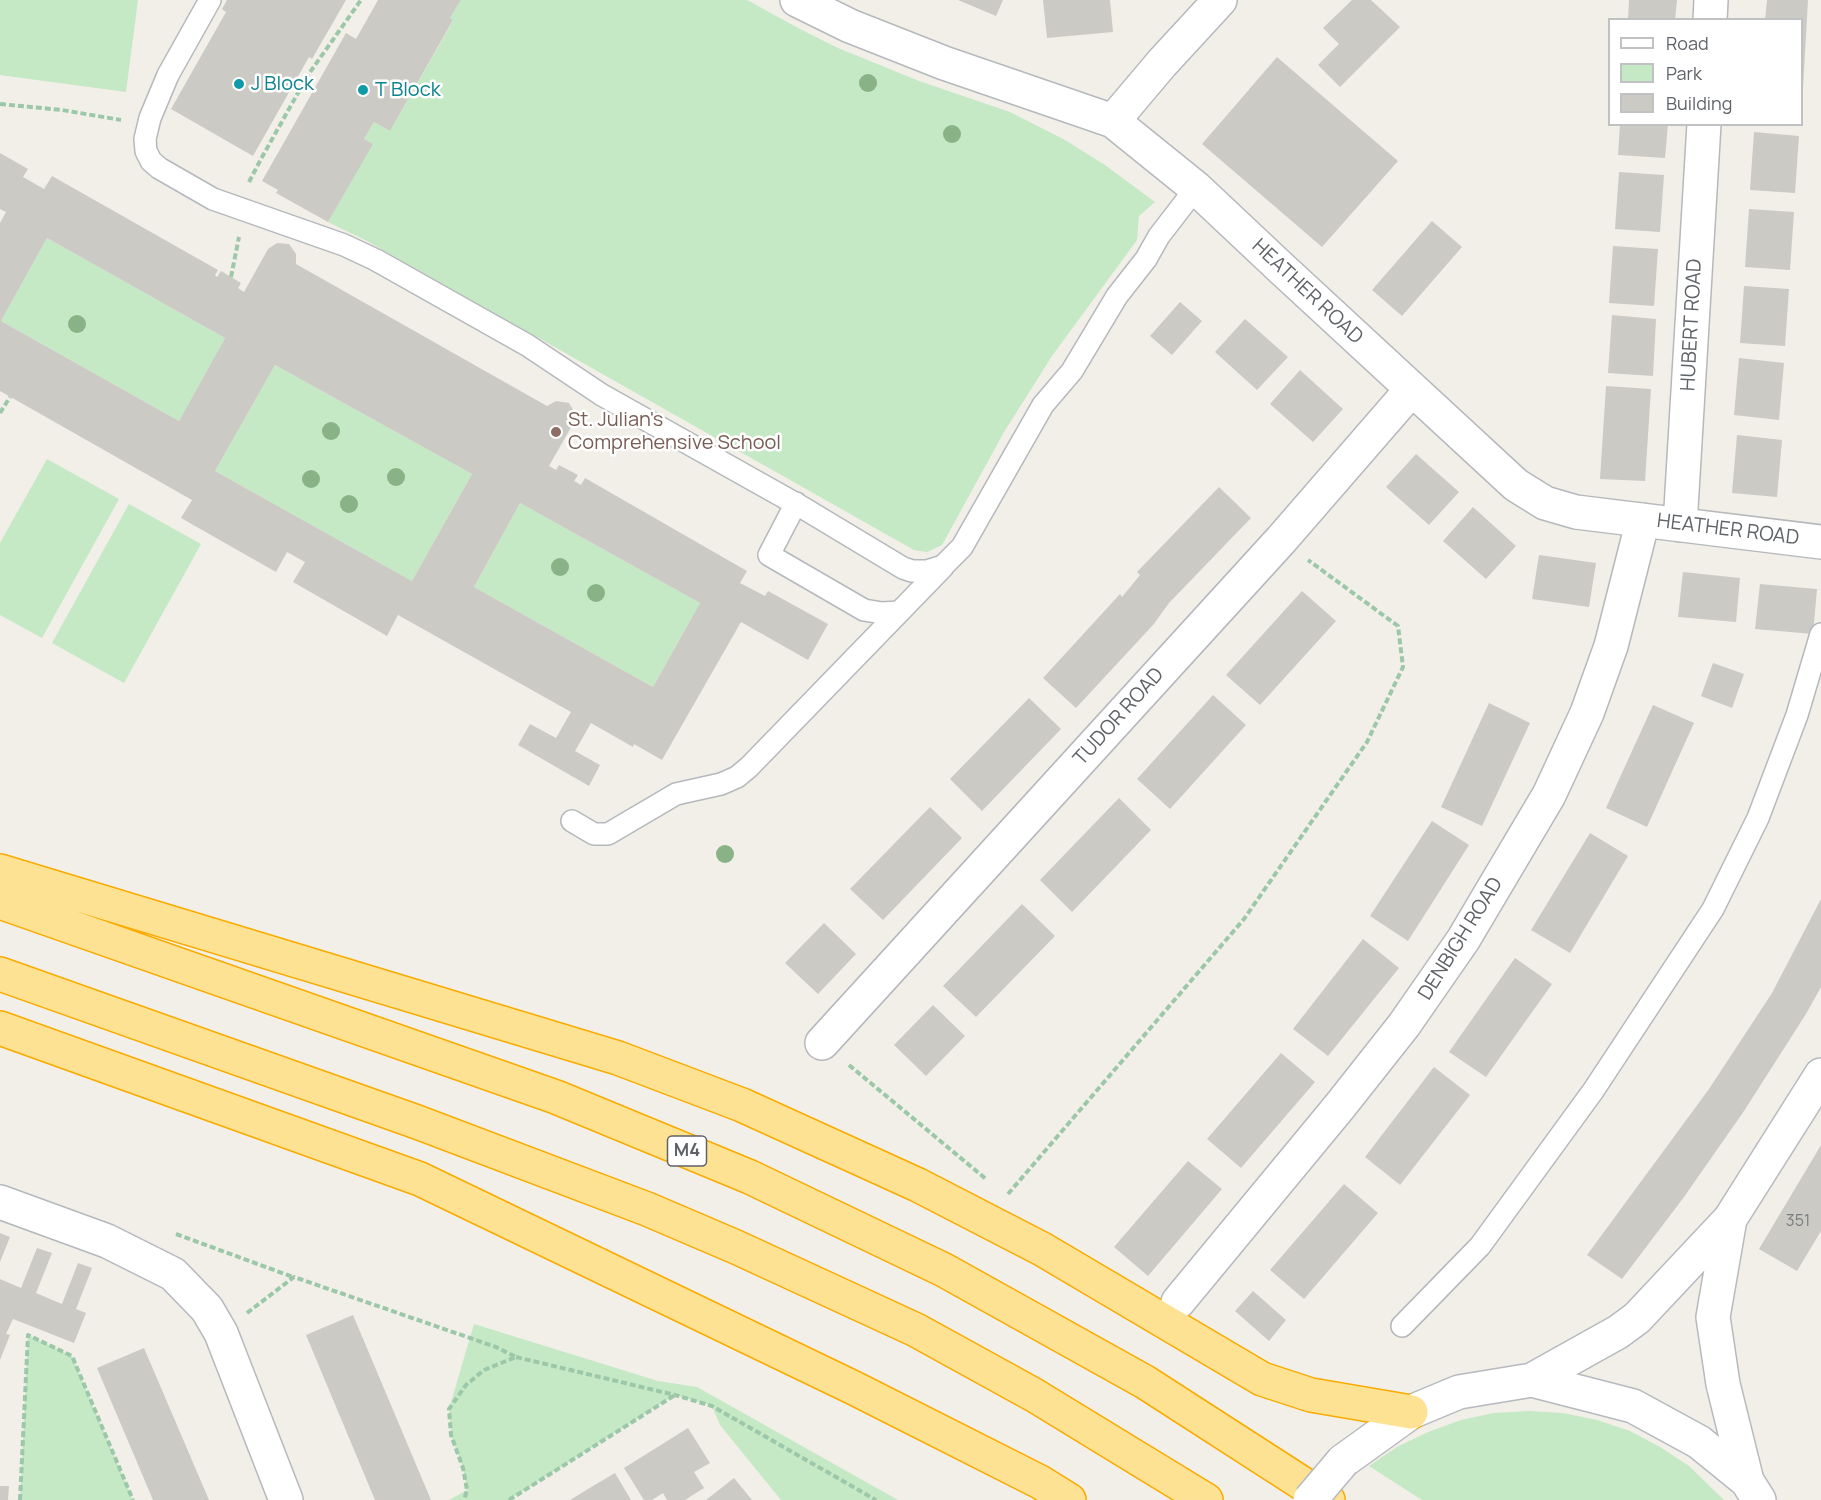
<!DOCTYPE html>
<html>
<head>
<meta charset="utf-8">
<style>
  body { margin:0 }
  #map { position:relative; width:1821px; height:1500px; overflow:hidden; background:#f1efe8; font-family:Manrope,sans-serif }
  canvas { display:block }
  .legend { position:absolute; left:1608px; top:18px; width:195px; height:108px; box-sizing:border-box; background:#fff; border:2px solid #bfc1c3; margin:0; padding:8px 10px; list-style:none; font-size:18px; color:#5f6368 }
  .legend li { display:flex; align-items:center; gap:12px; height:30px }
  .legend b { width:30px; border:2px solid #bfc1c3 }
</style>
</head>
<body>
<div id="map">
<canvas width="1821" height="1500"></canvas>
<ul class="legend">
<li><b style="height:8px;background:#fff"></b>Road</li>
<li><b style="height:16px;background:#c5e8c5"></b>Park</li>
<li><b style="height:16px;background:#cccac5"></b>Building</li>
</ul>
</div>
<script>
const g = document.querySelector('canvas').getContext('2d');
g.lineJoin = 'round';
function fillPath(path, color) { g.fillStyle = color; g.fill(path, 'evenodd'); }
const shape = rows => new Path2D(rows.map(r => 'M' + r).join(''));
function trace(path, color, width, dash) { g.strokeStyle = color; g.lineWidth = width; g.lineCap = dash ? 'butt' : 'round'; g.setLineDash(dash || []); g.stroke(path); }
function write(font, color, halo, rows, align = 'center') {
  g.font = font + ' Manrope,sans-serif'; g.lineWidth = 5; g.setLineDash([]); g.textBaseline = 'middle'; g.strokeStyle = halo; g.fillStyle = color; for (const [text, x, y, turn = 0] of rows) {
    g.save(); g.translate(x, y); g.rotate((+turn || 0) * Math.PI / 180); g.textAlign = isNaN(turn) ? turn : align; if (halo) g.strokeText(text, 0, 0); g.fillText(text, 0, 0); g.restore();
  }
}
const green = shape([
  [0,0,138,0,126,92,0,75],
  [461,0,747,0,798,28,838,48,919,81,1010,112,1065,140,1105,165,1155,202,1139,216,1137,240,1052,356,1004,432,942,545,927,552,914,550,367,241,328,222,372,144,364,139,374,122,390,131,453,21,450,18],
  [47,238,225,338,179,421,1,321],
  [275,365,472,474,412,581,215,471],
  [47,459,119,499,42,638,0,615,0,543],
  [520,503,700,603,653,687,474,587],
  [129,504,201,544,124,683,52,643],
  [474,1324,658,1381,697,1387,898,1500,781,1500,720,1425,712,1406,675,1395,509,1500,449,1500,467,1490,463,1468,451,1435,449,1409],
  [28,1335,72,1356,133,1500,20,1500],
  [1529,1411,1563,1413,1597,1420,1630,1431,1660,1447,1689,1466,1724,1500,1422,1500,1369,1466,1397,1447,1428,1432,1461,1420,1494,1413]
]);
const building = shape([
  [227,0,346,0,312,59,309,57,253,156,171,109,226,12,222,9],
  [378,0,461,0,450,18,453,20,390,131,374,122,364,139,373,144,328,222,276,193,278,190,262,181,346,33,356,39],
  [958,0,1003,0,996,16],
  [1043,0,1110,0,1113,32,1047,38],
  [1352,0,1371,0,1400,27,1340,87,1318,65,1339,44,1323,28],
  [1629,0,1677,0,1675,20,1628,20],
  [1767,0,1808,0,1803,88,1802,88,1802,20,1765,20],
  [1277,57,1398,161,1322,247,1202,144],
  [1620,124,1668,124,1665,158,1618,155],
  [1754,132,1799,136,1795,193,1750,190],
  [0,153,28,169,23,177,44,189,52,176,218,270,215,275,217,277,221,271,241,283,238,288,244,292,268,249,277,243,289,244,296,254,296,264,547,406,556,401,569,403,575,413,574,422,549,466,556,470,559,465,578,475,574,481,581,485,585,478,747,571,740,583,765,596,768,591,828,624,808,660,741,622,662,760,634,744,633,747,591,723,575,751,600,765,589,786,518,745,530,724,556,738,571,712,398,615,387,636,293,582,305,562,287,552,276,572,181,518,192,500,0,391,0,223,6,212,0,209],
  [47,238,225,338,179,421,1,321],
  [275,365,472,474,412,581,215,471],
  [520,503,700,603,653,687,474,587],
  [1619,172,1664,175,1660,232,1615,229],
  [1749,209,1794,212,1790,270,1745,267],
  [1432,221,1462,247,1402,316,1372,290],
  [1613,246,1658,249,1654,306,1609,303],
  [1744,286,1789,289,1785,346,1740,343],
  [1180,302,1202,321,1172,355,1150,336],
  [1612,315,1656,319,1653,376,1608,373],
  [1245,319,1288,357,1257,390,1215,352],
  [1739,358,1784,363,1779,420,1734,415],
  [1300,370,1343,409,1313,442,1270,404],
  [1606,386,1651,389,1645,481,1600,479],
  [1737,435,1782,440,1777,497,1732,493],
  [1416,454,1459,492,1429,525,1386,487],
  [1219,487,1251,518,1169,603,1153,625,1076,708,1043,678,1120,594,1122,597,1140,575,1137,572],
  [1473,507,1516,546,1486,579,1443,541],
  [1539,555,1596,563,1589,607,1532,599],
  [1683,572,1740,578,1736,622,1678,617],
  [1760,584,1817,589,1813,634,1755,629],
  [1302,591,1336,621,1260,705,1226,675],
  [1713,663,1744,674,1732,708,1701,696],
  [1213,695,1246,725,1170,809,1137,779],
  [1029,698,1061,729,982,811,950,779],
  [1489,703,1530,723,1482,826,1441,807],
  [1653,705,1694,723,1647,827,1606,808],
  [1119,798,1151,830,1072,912,1040,880],
  [930,807,962,838,883,920,850,889],
  [1432,821,1469,845,1408,941,1370,916],
  [1590,833,1628,856,1570,953,1531,930],
  [1821,899,1821,987,1806,1014,1744,1111,1684,1197,1622,1279,1587,1255,1709,1089,1772,993],
  [1022,904,1055,936,976,1017,943,986],
  [824,923,856,954,818,994,785,963],
  [1363,939,1399,968,1328,1056,1293,1029],
  [1515,958,1552,984,1486,1077,1449,1052],
  [933,1005,965,1036,926,1076,894,1045],
  [1281,1053,1315,1082,1241,1168,1207,1139],
  [1434,1067,1470,1095,1400,1185,1365,1157],
  [1821,1145,1821,1231,1797,1271,1759,1249],
  [1188,1161,1222,1189,1148,1276,1114,1247],
  [1344,1184,1378,1213,1304,1299,1270,1270],
  [0,1233,10,1237,0,1262],
  [37,1248,52,1253,36,1293,62,1304,78,1263,92,1268,76,1309,86,1313,74,1343,13,1319,6,1334,10,1335,0,1360,0,1279,21,1288],
  [1253,1291,1286,1320,1269,1341,1235,1311],
  [353,1315,431,1500,375,1500,306,1335],
  [144,1348,209,1500,153,1500,97,1368],
  [688,1428,710,1463,694,1472,704,1488,685,1500,667,1500,663,1493,652,1500,644,1500,624,1468],
  [615,1473,631,1500,570,1500,588,1489],
  [734,1478,752,1500,706,1500],
  [0,1486,9,1486,8,1500,0,1500]
]);
const path = shape([
  [0,104,62,110,121,120],
  [249,182,261,159,308,75,361,0],
  [231,277,239,237],
  [0,413,10,397],
  [849,1065,986,1179],
  [1008,1194,1244,919,1367,742,1403,667,1398,626,1308,560],
  [176,1234,293,1277],
  [247,1313,294,1277,496,1347,516,1357,484,1370,466,1385,449,1409,451,1435,463,1468,467,1490,464,1500],
  [516,1357,675,1395,712,1406,876,1500],
  [20,1500,28,1335,72,1356,133,1500],
  [509,1500,675,1395]
]);
const lane = shape([
  [210,0,168,75,150,118,145,139,146,151,151,161,159,168,213,199,344,245,376,260,527,345,602,395,805,509,903,568,912,571,927,571,943,566,962,547,1043,405,1072,371,1117,296,1146,259,1159,236,1196,188],
  [796,503,769,555,864,610,882,613,899,612],
  [572,821,594,834,608,834,676,794,721,784,737,777,749,767,943,567],
  [1402,1326,1480,1246,1593,1091,1713,909,1758,818,1797,715,1821,634]
]);
const street = shape([
  [797,0,850,26,944,63,1113,121,1196,188,1280,267,1516,485,1545,503,1576,512,1821,542],
  [1710,20,1711,0],
  [1113,121,1162,63,1220,0],
  [1680,525,1704,124],
  [822,1043,1281,540,1412,389],
  [0,1202,107,1241,173,1274,207,1309,221,1333,286,1500],
  [1178,1302,1340,1106,1404,1025,1463,940,1549,795,1587,713,1611,646,1643,520]
]);
const secondary = shape([
  [1730,1219,1713,1317,1723,1384,1747,1481],
  [1532,1380,1618,1332,1637,1318,1730,1219,1821,1075],
  [1343,1461,1411,1412,1459,1392,1532,1380,1633,1406,1699,1442,1747,1481,1759,1500]
]);
const highway = shape([
  [0,871,618,1058,742,1105,918,1185,1042,1249,1262,1379,1311,1395,1411,1412],
  [0,902,556,1097,750,1177,944,1270,1145,1382,1328,1500],
  [0,974,417,1122,647,1209,736,1247,916,1330,1034,1395,1206,1500],
  [0,1028,420,1179,854,1388,1040,1482,1069,1500]
]);
const secondaryBridge = shape([
  [1310,1500,1343,1461]
]);
const trees = [
  [868,83],
  [952,134],
  [77,324],
  [331,431],
  [396,477],
  [311,479],
  [349,504],
  [560,567],
  [596,593],
  [725,854]
];
const markers = [
  [239,84,6,"#0f9aa8"],
  [363,90,6,"#0f9aa8"],
  [556,432,6,"#8d6e63"]
];
const numberNames = [
  ["351",1798,1222]
];
const shields = [
  [687,1151,39]
];
const shieldNames = [
  ["M4",687,1151]
];
const cultureNames = [
  ["J Block",251,84],
  ["T Block",375,90]
];
const streetNames = [
  ["HEATHER ROAD",1307,292,43],
  ["HUBERT ROAD",1692,325,-87],
  ["HEATHER ROAD",1728,530,7],
  ["TUDOR ROAD",1119,717,-48],
  ["DENBIGH ROAD",1461,939,-58]
];
const educationNames = [
  ["St. Julian's",568,420],
  ["Comprehensive School",568,443]
];
fillPath(green, '#c5e8c5');
fillPath(building, '#cccac5');
trace(lane, '#b5b8bc', 24);
trace(street, '#b5b8bc', 36);
trace(secondary, '#b6babf', 36);
trace(highway, '#f9ab00', 36);
trace(path, '#9cc7a9', 4, [6, 3]);
trace(lane, '#fff', 21);
trace(street, '#fff', 33);
trace(secondary, '#fff', 33);
trace(highway, '#fde293', 33);
trace(secondaryBridge, '#b6babf', 36, []);
trace(secondaryBridge, '#fff', 33);
g.fillStyle = '#89b387';
for (const [x, y] of trees) { g.beginPath(); g.arc(x, y, 9, 0, 2 * Math.PI); g.fill(); }
for (const [x, y, r, color] of markers) { const dot = new Path2D(); dot.arc(x, y, r, 0, 2 * Math.PI); g.fillStyle = color; g.fill(dot); trace(dot, '#fff', 2); }
write('16px', '#7a7d7f', null, numberNames);
for (const [x, y, w] of shields) { const box = new Path2D(); box.roundRect(x - w / 2, y - 15, w, 30, 4.5); g.fillStyle = '#fff'; g.fill(box); trace(box, '#5f6368', 1.5); }
write('bold 18px', '#5f6368', null, shieldNames);
write('20px', '#0d838f', '#fff', cultureNames, 'left');
write('20px', '#5f6368', '#fff', streetNames);
write('20px', '#785e54', '#fff', educationNames, 'left');
</script>
</body>
</html>
